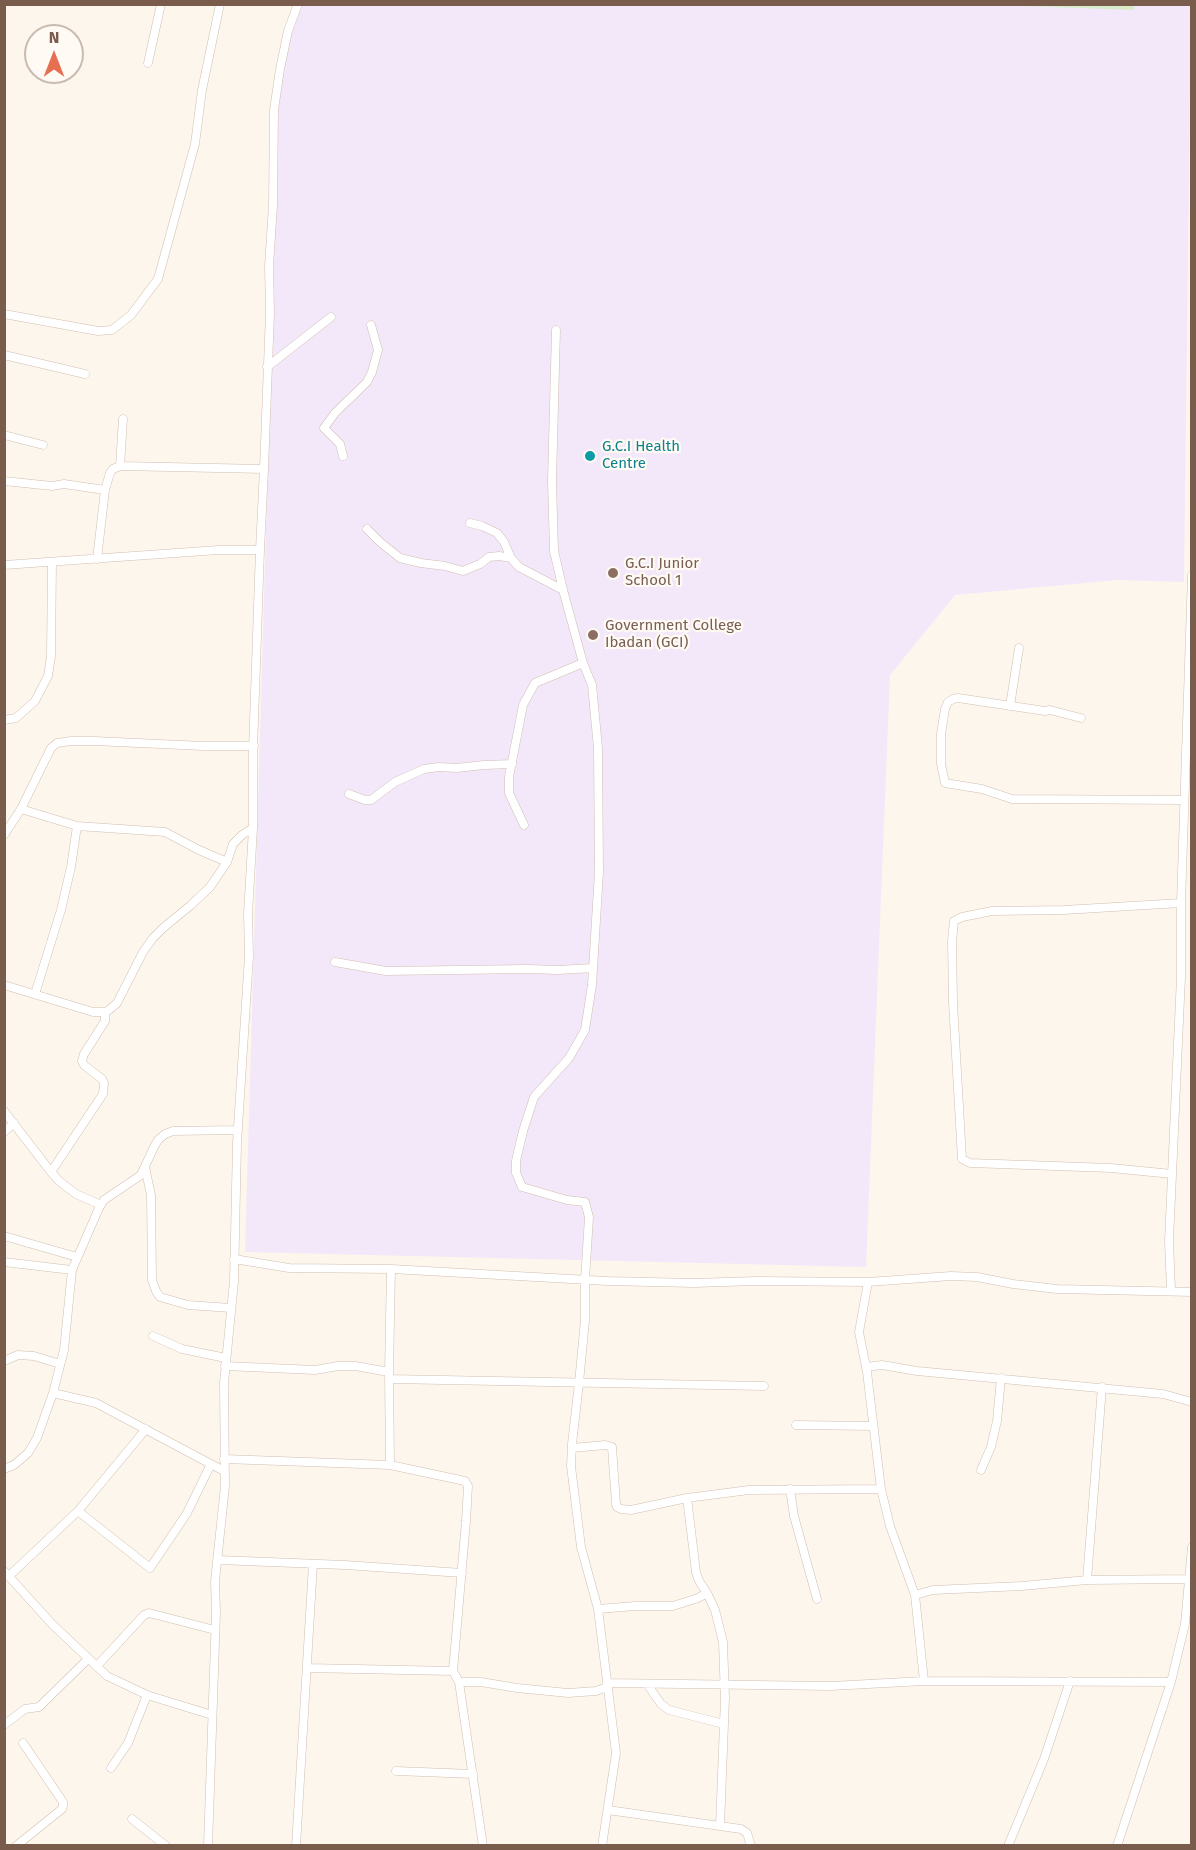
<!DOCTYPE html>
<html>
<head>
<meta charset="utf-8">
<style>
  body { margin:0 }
  #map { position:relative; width:1196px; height:1850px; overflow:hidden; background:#fdf6ec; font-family:"Fira Sans",sans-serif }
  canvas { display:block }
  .frame { position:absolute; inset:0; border:6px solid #7a5c4d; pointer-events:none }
  .north { position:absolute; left:24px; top:24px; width:60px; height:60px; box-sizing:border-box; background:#fffaf3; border:2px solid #cabbb1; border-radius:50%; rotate:0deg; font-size:16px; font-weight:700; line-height:24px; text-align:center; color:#7a5c4d }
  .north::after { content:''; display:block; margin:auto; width:21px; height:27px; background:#e76f51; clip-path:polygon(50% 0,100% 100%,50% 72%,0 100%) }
</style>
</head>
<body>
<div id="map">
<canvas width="1196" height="1850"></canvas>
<div class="frame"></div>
<div class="north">N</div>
</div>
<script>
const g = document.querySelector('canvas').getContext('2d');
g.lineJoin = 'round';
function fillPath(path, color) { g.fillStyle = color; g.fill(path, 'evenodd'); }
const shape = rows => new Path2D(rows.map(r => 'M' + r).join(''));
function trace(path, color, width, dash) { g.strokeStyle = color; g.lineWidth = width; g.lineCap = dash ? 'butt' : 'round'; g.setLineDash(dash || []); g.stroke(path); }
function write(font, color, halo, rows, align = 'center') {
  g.font = font + ' "Fira Sans",sans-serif'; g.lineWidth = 4.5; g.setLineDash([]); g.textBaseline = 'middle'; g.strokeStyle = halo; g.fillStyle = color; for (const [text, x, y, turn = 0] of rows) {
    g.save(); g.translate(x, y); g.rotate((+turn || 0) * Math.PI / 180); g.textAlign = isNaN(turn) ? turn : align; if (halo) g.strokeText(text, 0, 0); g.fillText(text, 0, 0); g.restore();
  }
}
const education = shape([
  [300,5,1191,5,1184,582,1117,580,955,595,890,675,866,1267,245,1252,279,81,289,38]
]);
const green = shape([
  [972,4,1134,4,1134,10]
]);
const street = shape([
  [148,63,161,4],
  [4,314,98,331,112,330,131,315,158,279,195,144,202,90,220,4],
  [556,330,552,481,554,551,563,590,583,663,592,685,598,748,599,872,592,985,585,1030,569,1058,534,1097,523,1131,516,1161,516,1173,522,1187,567,1200,585,1202,589,1217,585,1280,585,1320,579,1383,572,1444,571,1466,581,1547,598,1609,616,1753,602,1846],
  [4,355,85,374],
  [267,367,331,317],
  [4,435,43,445],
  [343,456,340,444,324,428,335,413,367,382,372,372,378,350,371,325],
  [120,466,123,419],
  [4,481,52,486,64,484,105,490],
  [470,523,482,526,497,533,504,542,511,558,519,567,563,590],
  [367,529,380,542,400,558,421,563,445,566,463,571,480,564,489,557,499,556,511,558],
  [97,559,105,490,110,473,113,469,120,466,264,469],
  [4,565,219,550,260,550],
  [1010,706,1019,648],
  [1081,718,1050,710,1045,711,958,698,953,699,948,702,945,709,941,734,941,764,945,783,982,789,1012,799,1184,800],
  [4,720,16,718,35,701,48,676,51,656,52,562],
  [349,794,365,800,371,800,395,782,424,769,439,767,456,768,484,765,512,764],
  [21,809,77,826,165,832,199,850,227,862],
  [524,825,509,793,509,777,523,705,535,683,583,663],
  [4,835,21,809,51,748,57,743,71,741,94,741,204,746,254,746],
  [335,962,386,971,527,969,558,970,593,968],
  [4,985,93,1012,105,1012,109,1010,117,1003,143,952,153,938,163,928,191,905,210,887,227,862,233,844,242,835,253,828],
  [35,994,61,910,71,867,77,826],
  [4,1111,51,1172,59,1181,76,1194,101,1205],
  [4,1132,14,1123],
  [145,1167,151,1195,152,1280,156,1291,160,1297,188,1305,231,1308],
  [51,1172,103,1094,104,1083,102,1079,84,1065,82,1061,84,1054,105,1021,105,1012],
  [1172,1174,1111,1168,970,1163,962,1159,953,1003,952,941,954,921,962,917,992,911,1064,910,1181,903],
  [4,1236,77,1257],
  [234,1259,289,1268,391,1269,607,1281,694,1283,757,1281,868,1282,951,1276,977,1277,1013,1284,1057,1289,1192,1292],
  [4,1262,72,1270],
  [868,1282,859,1332,867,1372,881,1489,890,1526,915,1595,924,1681],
  [1171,1290,1169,1241,1181,977,1181,903,1192,575],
  [153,1336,182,1349,226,1358],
  [4,1361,18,1355,34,1356,60,1364],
  [225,1366,315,1370,338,1366,355,1366,389,1372],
  [866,1367,882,1365,917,1371,1163,1394,1192,1402],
  [389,1379,764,1386],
  [53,1393,96,1403,224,1471],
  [796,1425,873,1426],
  [572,1448,605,1445,612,1447,616,1504,617,1507,621,1509,631,1510,687,1498,749,1490,881,1489],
  [224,1459,390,1465,465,1481,468,1486,466,1521,453,1671,459,1682,483,1846],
  [390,1465,389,1372,391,1269],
  [4,1469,14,1465,28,1453,37,1438,53,1393,64,1350,72,1270,99,1208,104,1200,141,1175,154,1147,158,1140,165,1134,173,1131,238,1130],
  [981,1470,991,1447,997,1421,1001,1378],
  [790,1489,794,1516,817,1599],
  [687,1498,696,1572,699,1581,707,1593,715,1610,723,1642,725,1698,720,1826],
  [78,1511,150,1568,187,1513,211,1464],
  [218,1560,345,1565,462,1573],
  [4,1571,52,1624,107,1676,147,1695,212,1715],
  [9,1576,78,1511,146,1429],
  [1087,1580,1102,1387],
  [915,1595,933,1590,1022,1586,1087,1580,1188,1579],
  [598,1609,635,1606,673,1606,698,1598,707,1593],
  [97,1666,144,1615,149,1613,215,1630],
  [307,1668,453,1671],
  [459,1682,481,1682,517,1688,568,1693,596,1691,607,1687],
  [607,1683,831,1686,924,1681,1171,1682],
  [647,1684,661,1704,669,1710,724,1724],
  [4,1725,25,1709,39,1707,88,1659],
  [111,1768,128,1743,147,1695],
  [396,1771,473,1774],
  [608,1810,741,1829,747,1833,751,1846],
  [132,1819,166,1846],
  [16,1846,62,1809,63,1806,63,1802,23,1743],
  [208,1846,216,1613,215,1581,225,1486,224,1383,234,1281,237,1143,249,956,248,914,253,828,253,750,260,550,264,469,270,313,269,266,273,205,274,110,280,69,288,31,298,4],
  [296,1846,313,1564],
  [1008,1846,1044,1759,1070,1681],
  [1117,1846,1171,1682,1185,1624,1192,1547]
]);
const markers = [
  [590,456,6,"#0f9aa8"],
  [613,573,6,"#8d6e63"],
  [593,635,6,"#8d6e63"]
];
const cultureNames = [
  ["G.C.I Health",602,447],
  ["Centre",602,464]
];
const educationNames = [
  ["G.C.I Junior",625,564],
  ["School 1",625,581],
  ["Government College",605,626],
  ["Ibadan (GCI)",605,643]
];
fillPath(education, '#f3e8fa');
fillPath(green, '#d8ecc9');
trace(street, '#d1beb0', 9);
trace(street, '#fff', 8);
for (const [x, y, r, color] of markers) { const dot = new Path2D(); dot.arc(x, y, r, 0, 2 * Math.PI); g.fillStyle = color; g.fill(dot); trace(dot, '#fffaf3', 2); }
write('15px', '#0d838f', '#fffaf3', cultureNames, 'left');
write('15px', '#785e54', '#fffaf3', educationNames, 'left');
</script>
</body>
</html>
